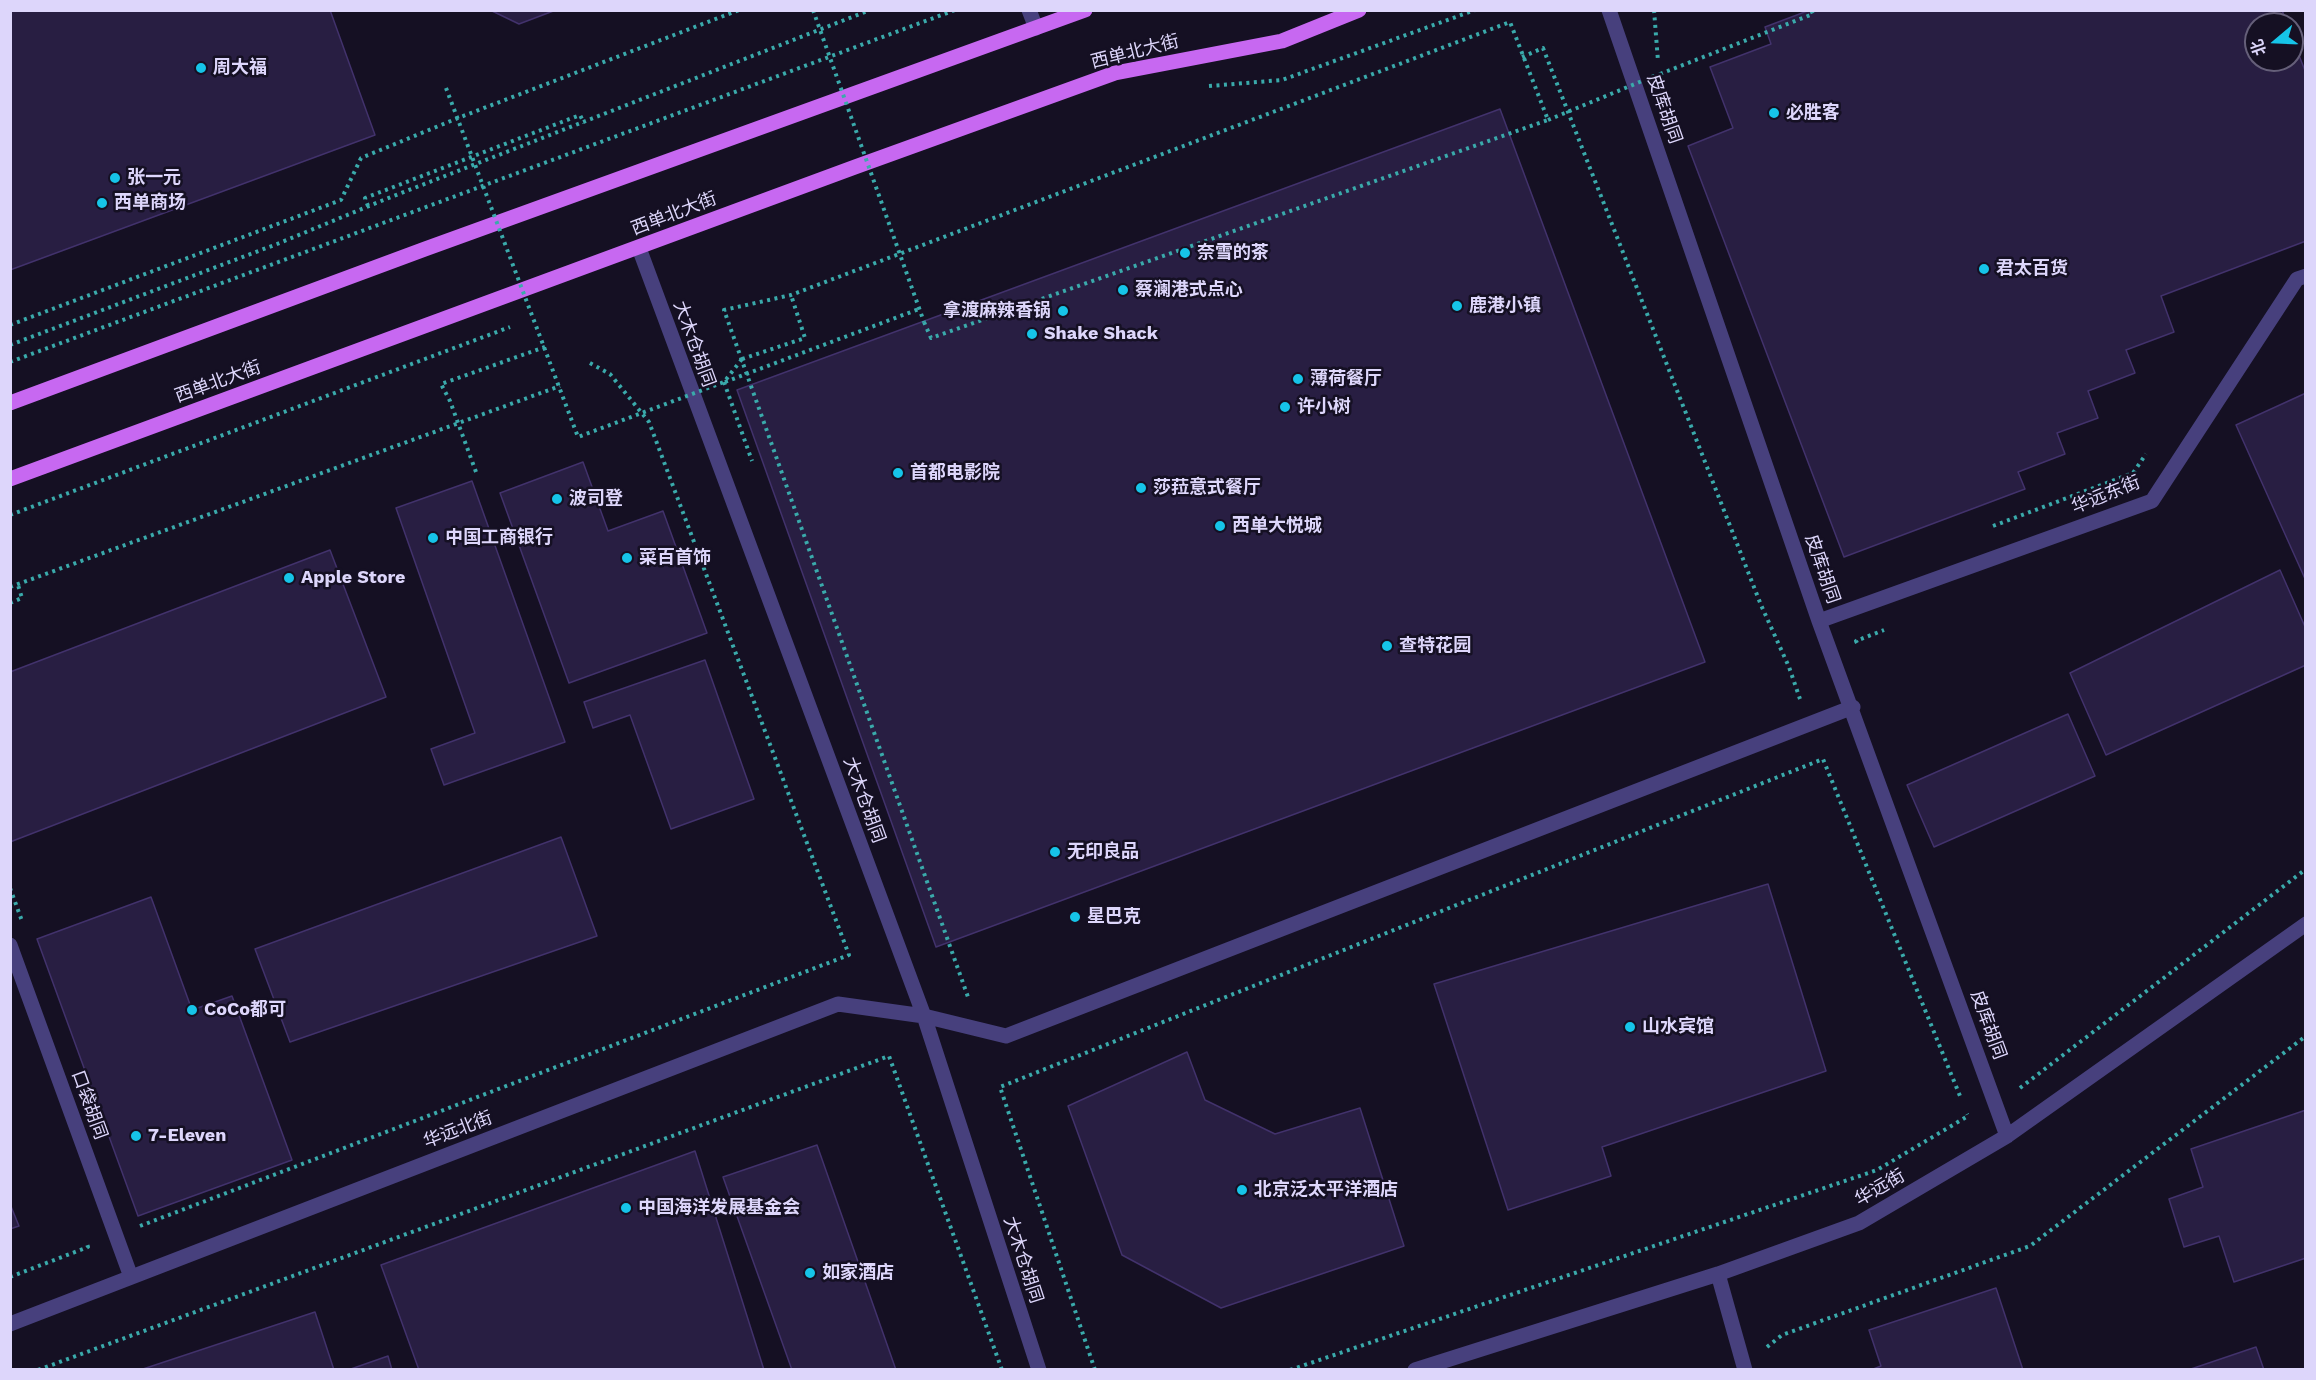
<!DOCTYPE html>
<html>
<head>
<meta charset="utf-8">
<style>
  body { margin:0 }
  #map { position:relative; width:2316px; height:1380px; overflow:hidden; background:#151023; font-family:"Work Sans","Noto Sans SC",sans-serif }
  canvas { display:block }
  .frame { position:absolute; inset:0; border:12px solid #ddd6fb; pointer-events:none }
  .north { position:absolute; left:2244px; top:12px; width:60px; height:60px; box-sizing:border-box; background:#151023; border:2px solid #655f79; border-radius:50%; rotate:251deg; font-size:16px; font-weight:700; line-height:24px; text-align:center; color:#ddd6fb }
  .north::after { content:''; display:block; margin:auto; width:21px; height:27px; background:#16c4e8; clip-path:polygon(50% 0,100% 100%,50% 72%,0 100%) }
</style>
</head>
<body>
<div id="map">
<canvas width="2316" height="1380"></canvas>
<div class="frame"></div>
<div class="north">北</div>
</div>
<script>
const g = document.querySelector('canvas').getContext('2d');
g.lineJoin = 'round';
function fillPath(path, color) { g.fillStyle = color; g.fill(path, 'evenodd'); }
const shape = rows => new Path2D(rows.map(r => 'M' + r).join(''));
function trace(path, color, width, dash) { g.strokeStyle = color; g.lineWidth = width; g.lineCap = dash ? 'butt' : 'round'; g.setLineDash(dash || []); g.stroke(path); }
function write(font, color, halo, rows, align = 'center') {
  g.font = font + ' "Work Sans","Noto Sans SC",sans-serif'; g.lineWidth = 5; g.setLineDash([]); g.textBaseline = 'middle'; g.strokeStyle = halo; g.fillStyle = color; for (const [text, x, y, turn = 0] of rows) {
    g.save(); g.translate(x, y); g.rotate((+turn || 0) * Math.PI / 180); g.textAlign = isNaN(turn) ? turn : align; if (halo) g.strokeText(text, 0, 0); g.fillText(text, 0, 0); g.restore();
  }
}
const building = shape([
  [10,10,330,10,375,135,10,270,10,10],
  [490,10,556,10,519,24,490,10],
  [1810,10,2282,10,2287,24,2256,24,2256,60,2292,60,2292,38,2306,73,2306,241,2161,296,2174,332,2126,350,2135,373,2088,391,2098,418,2057,433,2065,454,2018,472,2025,489,1844,557,1688,146,1733,128,1710,67,1771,44,1765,27,1810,10],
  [1500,109,1705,662,936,947,737,390,1500,109],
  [2306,393,2306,581,2236,425,2306,393],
  [583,462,608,531,663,511,707,633,569,683,500,493,583,462],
  [472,481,565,742,444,785,431,749,475,733,396,508,472,481],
  [330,550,386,697,10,842,10,672,330,550],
  [2280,570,2306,629,2306,665,2106,755,2070,673,2280,570],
  [705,660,754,799,671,829,630,715,593,728,584,702,705,660],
  [2068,714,2095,776,1934,847,1907,785,2068,714],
  [561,837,597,936,290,1042,255,949,561,837],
  [1768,884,1826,1071,1602,1147,1611,1176,1508,1210,1434,984,1768,884],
  [151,897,192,1010,232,996,292,1160,138,1216,37,939,151,897],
  [1187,1052,1205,1100,1275,1134,1360,1108,1404,1246,1221,1308,1122,1255,1068,1106,1187,1052],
  [2306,1110,2306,1258,2234,1282,2219,1236,2184,1247,2169,1199,2203,1187,2191,1149,2306,1110],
  [817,1145,896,1370,792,1370,723,1177,817,1145],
  [695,1151,764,1370,419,1370,381,1265,695,1151],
  [10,1204,19,1226,10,1229,10,1204],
  [1996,1288,2023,1370,1871,1370,1881,1366,1869,1330,1996,1288],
  [315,1312,334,1370,140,1370,315,1312],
  [2256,1347,2264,1370,2188,1370,2256,1347],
  [388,1356,392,1370,348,1370,388,1356]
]);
const path = shape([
  [1654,10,1658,61],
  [1522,57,1543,48,1761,605,1789,667,1800,699],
  [1660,74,1813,14,1811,10],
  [1209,86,1282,80,1475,10],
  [368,206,365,198,580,115,584,123],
  [924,322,931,338,1548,120,1510,22,791,295,724,310,968,997],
  [10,325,341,200,361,158,458,118,739,10],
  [10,345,277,244,386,199,870,10],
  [742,359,805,338,791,295],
  [10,362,955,10],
  [724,382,752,461],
  [476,472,450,401,441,384,545,347],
  [10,515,510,327],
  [1993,526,2133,473,2146,454],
  [10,603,22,598,18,585],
  [1857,643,1856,641,1884,630],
  [10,888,22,921],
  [2020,1088,2306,869],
  [140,1226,849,955,649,422,610,374,588,362],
  [10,1277,88,1247,87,1244],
  [1767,1347,1782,1335,2030,1246,2306,1036],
  [38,1370,889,1056,1002,1370],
  [1095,1370,1000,1087,1823,759,1960,1096],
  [1290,1370,1877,1170,1968,1116,1967,1114]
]);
const minor = shape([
  [1029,10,1036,28],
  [1609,10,1819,621,2007,1136],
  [639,248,924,1016,1039,1370],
  [1819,621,2152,501,2297,279,2306,276],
  [10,945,131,1277],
  [1718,1274,1745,1370],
  [10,1324,838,1004,924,1016,1006,1036,1853,707],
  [1415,1370,1718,1274,1859,1223,2007,1136,2306,924]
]);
const major = shape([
  [10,403,425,249,1085,10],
  [10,479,855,167,1115,73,1282,41,1359,10]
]);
const pathBridge = shape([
  [813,10,924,322],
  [446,88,578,437,724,382,742,359],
  [1548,120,1659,74],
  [725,382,919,309],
  [10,587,560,386]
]);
const markers = [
  [201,68,6,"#16c4e8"],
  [1774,113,6,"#16c4e8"],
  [115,178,6,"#16c4e8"],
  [102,203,6,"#16c4e8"],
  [1185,253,6,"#16c4e8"],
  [1984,269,6,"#16c4e8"],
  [1123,290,6,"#16c4e8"],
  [1457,306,6,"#16c4e8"],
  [1063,311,6,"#16c4e8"],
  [1032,334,6,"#16c4e8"],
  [1298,379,6,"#16c4e8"],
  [1285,407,6,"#16c4e8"],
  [898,473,6,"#16c4e8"],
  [1141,488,6,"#16c4e8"],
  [557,499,6,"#16c4e8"],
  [1220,526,6,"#16c4e8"],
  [433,538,6,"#16c4e8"],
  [627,558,6,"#16c4e8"],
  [289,578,6,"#16c4e8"],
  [1387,646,6,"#16c4e8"],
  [1055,852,6,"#16c4e8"],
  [1075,917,6,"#16c4e8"],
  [192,1010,6,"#16c4e8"],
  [1630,1027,6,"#16c4e8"],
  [136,1136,6,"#16c4e8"],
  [1242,1190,6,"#16c4e8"],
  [626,1208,6,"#16c4e8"],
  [810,1273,6,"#16c4e8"]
];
const streetNames = [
  ["西单北大街",1135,52,-14],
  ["皮库胡同",1664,109,71],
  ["西单北大街",674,214,-21],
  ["大木仓胡同",694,344,70],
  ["西单北大街",218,382,-20],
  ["华远东街",2106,495,-22],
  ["皮库胡同",1822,569,71],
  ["大木仓胡同",864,800,70],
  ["皮库胡同",1988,1025,70],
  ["口袋胡同",89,1105,70],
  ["华远北街",458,1130,-21],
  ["华远街",1880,1188,-30],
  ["大木仓胡同",1023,1260,72]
];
const poiNames = [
  ["周大福",213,68],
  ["必胜客",1786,113],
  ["张一元",127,178],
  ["西单商场",114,203],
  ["奈雪的茶",1197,253],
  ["君太百货",1996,269],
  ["蔡澜港式点心",1135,290],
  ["鹿港小镇",1469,306],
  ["拿渡麻辣香锅",1051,311,"right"],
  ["Shake Shack",1044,334],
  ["薄荷餐厅",1310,379],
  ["许小树",1297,407],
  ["首都电影院",910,473],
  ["莎菈意式餐厅",1153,488],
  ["波司登",569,499],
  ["西单大悦城",1232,526],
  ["中国工商银行",445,538],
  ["菜百首饰",639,558],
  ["Apple Store",301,578],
  ["查特花园",1399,646],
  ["无印良品",1067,852],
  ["星巴克",1087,917],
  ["CoCo都可",204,1010],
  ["山水宾馆",1642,1027],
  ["7-Eleven",148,1136],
  ["北京泛太平洋酒店",1254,1190],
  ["中国海洋发展基金会",638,1208],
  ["如家酒店",822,1273]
];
fillPath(building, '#281e42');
trace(building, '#42326c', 1.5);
trace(path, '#3aaaab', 4, [3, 4.5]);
trace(minor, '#47407d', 15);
trace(major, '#c768f1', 15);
trace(pathBridge, '#3aaaab', 4, [3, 4.5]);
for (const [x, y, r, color] of markers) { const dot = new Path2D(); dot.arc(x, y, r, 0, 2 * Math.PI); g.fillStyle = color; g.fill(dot); trace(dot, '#151023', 2); }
write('18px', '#ddd6fb', '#151023', streetNames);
write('bold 18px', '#ddd6fb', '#151023', poiNames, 'left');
</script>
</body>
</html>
